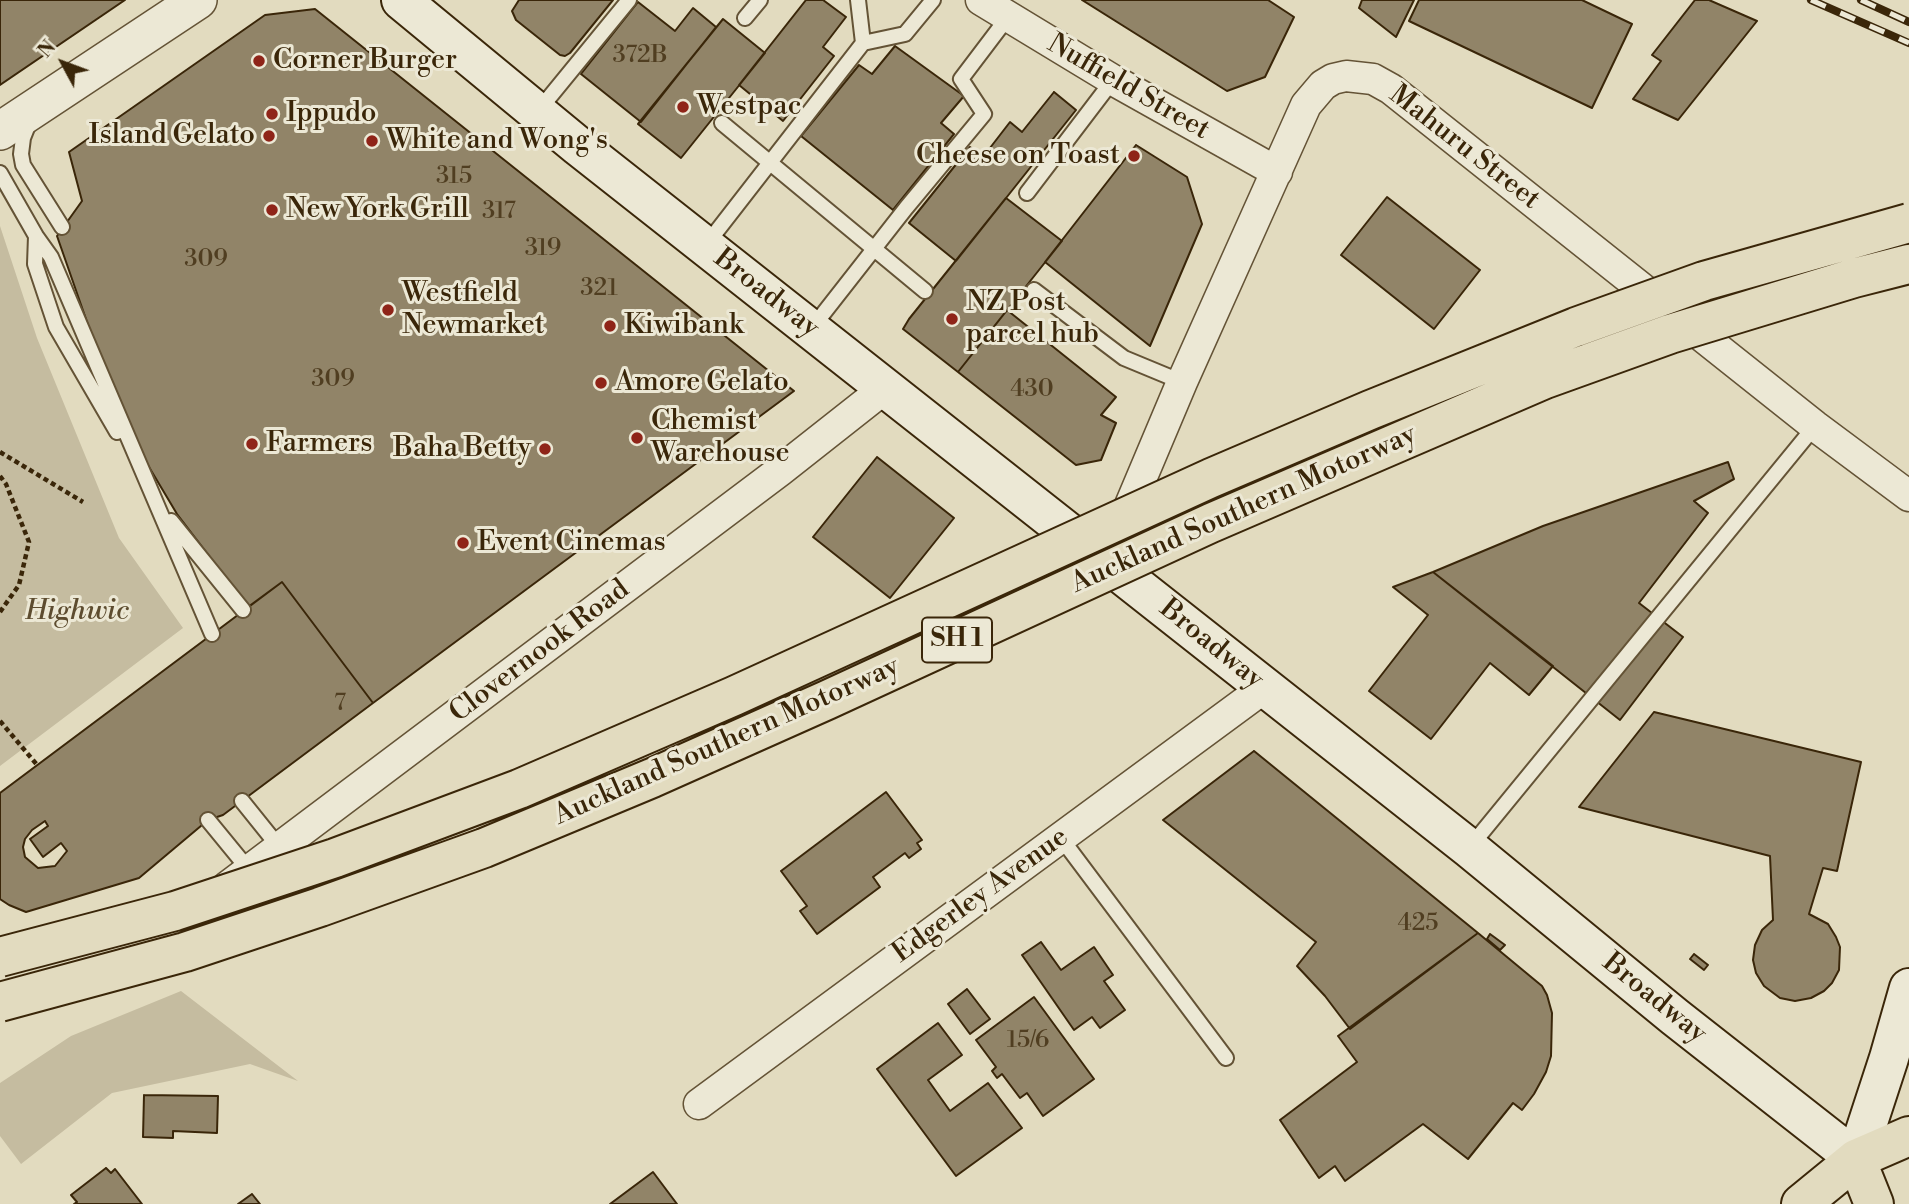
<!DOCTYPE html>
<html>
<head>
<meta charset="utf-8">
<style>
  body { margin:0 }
  #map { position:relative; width:1909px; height:1204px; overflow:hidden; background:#e2dbbf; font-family:"Libre Bodoni",serif }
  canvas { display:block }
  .north { position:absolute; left:28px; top:28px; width:70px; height:70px; -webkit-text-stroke:5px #ece8d5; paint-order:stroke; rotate:311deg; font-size:19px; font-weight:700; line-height:28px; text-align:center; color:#3a2609 }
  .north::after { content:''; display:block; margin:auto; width:24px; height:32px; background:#3a2609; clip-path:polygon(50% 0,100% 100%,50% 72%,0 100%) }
</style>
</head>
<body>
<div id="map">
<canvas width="1909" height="1204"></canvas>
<div class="north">N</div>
</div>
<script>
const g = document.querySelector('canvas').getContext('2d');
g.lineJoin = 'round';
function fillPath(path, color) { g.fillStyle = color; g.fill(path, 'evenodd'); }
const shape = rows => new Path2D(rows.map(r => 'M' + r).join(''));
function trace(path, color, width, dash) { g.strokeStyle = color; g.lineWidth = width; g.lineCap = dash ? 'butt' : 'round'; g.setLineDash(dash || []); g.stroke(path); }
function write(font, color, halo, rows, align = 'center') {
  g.font = font + ' "Libre Bodoni",serif'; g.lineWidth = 6; g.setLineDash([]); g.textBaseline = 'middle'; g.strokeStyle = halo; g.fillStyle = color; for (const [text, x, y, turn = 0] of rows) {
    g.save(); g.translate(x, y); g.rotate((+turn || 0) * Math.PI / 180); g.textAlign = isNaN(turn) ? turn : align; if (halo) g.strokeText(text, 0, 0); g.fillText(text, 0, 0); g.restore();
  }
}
const green = shape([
  [0,226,37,338,119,538,183,628,0,766],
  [181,991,298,1081,250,1064,112,1093,21,1164,0,1136,0,1083,71,1036]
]);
const building = shape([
  [0,0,125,0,0,85,0,0],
  [519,0,613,0,570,53,565,56,560,55,516,20,512,11,519,0],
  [806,0,823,0,846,17,823,47,834,56,783,121,739,85,806,0],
  [1082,0,1268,0,1294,17,1265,77,1227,91,1082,0],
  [1362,0,1414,0,1396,37,1359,8,1362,0],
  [1419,0,1582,0,1632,24,1592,108,1409,21,1419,0],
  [1695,0,1709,0,1757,21,1678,120,1633,99,1661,61,1652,55,1695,0],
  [638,2,675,31,693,8,716,27,641,122,581,74,638,2],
  [315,9,794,391,373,703,282,582,248,607,177,514,146,462,109,385,57,236,82,201,69,152,265,15,315,9],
  [723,19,765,53,681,158,638,124,723,19],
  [895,46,964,96,941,123,954,134,893,210,801,136,859,65,872,74,895,46],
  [1054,92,1076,110,956,261,909,223,970,147,983,157,1010,122,1022,132,1054,92],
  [1136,145,1187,177,1202,224,1150,346,1045,262,1136,145],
  [1387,197,1480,270,1434,329,1341,255,1387,197],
  [1006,198,1062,241,958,372,903,329,909,319,1006,198],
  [1007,310,1116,397,1101,415,1116,423,1101,460,1076,465,958,372,1007,310],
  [877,457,954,518,890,598,813,537,877,457],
  [1728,462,1734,479,1694,501,1708,513,1639,603,1683,637,1620,720,1433,572,1543,526,1728,462],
  [1433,572,1553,666,1529,695,1490,663,1431,739,1369,691,1428,615,1393,587,1433,572],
  [282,582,373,703,223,815,208,820,139,878,26,912,9,905,0,899,0,793,282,582],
  [45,821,48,826,30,839,43,857,61,843,67,851,55,866,38,868,25,857,23,847,25,839,32,830,45,821],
  [1654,712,1861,762,1837,871,1823,868,1809,914,1828,924,1836,937,1840,947,1839,970,1832,983,1824,991,1811,998,1795,1001,1780,998,1764,986,1756,973,1753,960,1755,945,1762,930,1773,920,1770,856,1579,807,1654,712],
  [1254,751,1478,933,1350,1029,1325,996,1297,966,1316,942,1163,820,1254,751],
  [886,792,922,840,917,843,921,849,909,858,905,853,873,877,880,887,817,934,800,911,807,906,781,871,886,792],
  [1478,933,1542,986,1547,995,1552,1013,1551,1056,1546,1072,1534,1094,1522,1110,1513,1103,1468,1159,1423,1124,1345,1181,1335,1166,1319,1178,1280,1120,1357,1062,1338,1036,1478,933],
  [1490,934,1505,945,1500,950,1487,939,1490,934],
  [1041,942,1061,970,1094,947,1113,975,1104,981,1125,1010,1100,1028,1092,1017,1074,1030,1022,955,1041,942],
  [1694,954,1708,965,1704,970,1690,959,1694,954],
  [967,989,990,1019,970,1034,948,1004,967,989],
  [1034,997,1094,1079,1043,1116,1027,1093,1020,1098,1002,1074,997,1078,992,1071,996,1067,976,1040,1034,997],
  [938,1023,962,1055,928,1080,950,1111,988,1083,1022,1128,956,1176,877,1069,938,1023],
  [144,1095,218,1096,217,1133,173,1131,173,1138,143,1137,144,1095],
  [106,1168,111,1173,115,1169,142,1204,74,1204,77,1202,71,1195,106,1168],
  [653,1172,677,1204,610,1204,653,1172],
  [252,1194,260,1204,238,1204,252,1194]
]);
const path = shape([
  [0,452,83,502],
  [0,476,6,484,29,542,19,585,0,612],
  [0,721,38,766]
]);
const service = shape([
  [858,0,863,43],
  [745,18,760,0],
  [539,110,629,0],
  [29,123,23,138,21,154,23,165,62,227],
  [722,123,925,291],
  [0,173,36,236,51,257,212,634],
  [1027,193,1113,80],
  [36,236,35,264,56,327,117,432],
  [706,245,863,43,905,34,933,0],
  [1034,290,1124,358,1182,382],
  [812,328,906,208,984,114,961,79,1008,17],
  [171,521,243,610],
  [242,801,279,847],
  [208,820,249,870],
  [1061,838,1226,1058],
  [1470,847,1815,426]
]);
const minor = shape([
  [981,0,1113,80,1277,172],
  [1120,529,1182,382,1306,105,1323,85,1333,79,1346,76,1373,79,1391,89,1815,426,1909,496],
  [227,887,781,470,885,388],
  [699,1104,1264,688]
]);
const tertiary = shape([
  [0,131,198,0]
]);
const secondary = shape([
  [401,0,578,146,1469,848,1675,1017,1856,1159,1889,1058,1909,988]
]);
const primary = shape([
  [1856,1159,1874,1204],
  [1801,1204,1856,1159,1909,1136]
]);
const rail = shape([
  [1811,0,1909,43],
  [1861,0,1909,22]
]);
const motorwayBridge = shape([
  [0,957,175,911,335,858,519,789,734,696,1211,478,1370,410,1576,327,1704,281,1909,223],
  [0,1002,185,952,320,907,484,848,652,778,827,700,1211,523,1545,379,1670,334,1854,278,1909,264]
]);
const markers = [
  [259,61,7,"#8f2418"],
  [683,107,7,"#8f2418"],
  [272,114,7,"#8f2418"],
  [269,136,7,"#8f2418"],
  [372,141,7,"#8f2418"],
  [1134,156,7,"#8f2418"],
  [272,210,7,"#8f2418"],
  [388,310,7,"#8f2418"],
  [952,319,7,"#8f2418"],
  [610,326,7,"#8f2418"],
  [601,383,7,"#8f2418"],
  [637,438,7,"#8f2418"],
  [252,444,7,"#8f2418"],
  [545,449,7,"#8f2418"],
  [463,543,7,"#8f2418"]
];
const numberNames = [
  ["372B",640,56],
  ["315",454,177],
  ["317",499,212],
  ["319",543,249],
  ["309",206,260],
  ["321",599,289],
  ["309",333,380],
  ["430",1032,390],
  ["7",340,704],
  ["425",1418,924],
  ["15/6",1028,1041]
];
const shields = [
  [957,640,70]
];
const shieldNames = [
  ["SH 1",957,640]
];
const poiNames = [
  ["Corner Burger",273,61],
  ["Westpac",697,107],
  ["Ippudo",286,114],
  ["Island Gelato",255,136,"right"],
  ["White and Wong's",386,141],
  ["Cheese on Toast",1120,156,"right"],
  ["New York Grill",286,210],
  ["Westfield",402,294],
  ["Newmarket",402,326],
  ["NZ Post",966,303],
  ["parcel hub",966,335],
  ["Kiwibank",624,326],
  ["Amore Gelato",615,383],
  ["Chemist",651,422],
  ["Warehouse",651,454],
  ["Farmers",266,444],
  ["Baha Betty",531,449,"right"],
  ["Event Cinemas",477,543]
];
const streetNames = [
  ["Nuffield Street",1128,88,30],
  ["Mahuru Street",1464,148,38],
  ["Broadway",766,294,38],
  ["Auckland Southern Motorway",1244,510,-24],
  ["Broadway",1211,645,39],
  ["Clovernook Road",540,652,-37],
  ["Auckland Southern Motorway",727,742,-24],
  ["Edgerley Avenue",981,896,-36],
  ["Broadway",1654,999,39]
];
const parkNames = [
  ["Highwic",77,612]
];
fillPath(green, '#c5bca0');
fillPath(building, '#918468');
trace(building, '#3a2609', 2);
trace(service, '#645336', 18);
trace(minor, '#645336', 33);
trace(tertiary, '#645336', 40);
trace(secondary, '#3a2609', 42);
trace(primary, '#3a2609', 42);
trace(path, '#3a2609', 4.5, [5, 3.5]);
trace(service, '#ece8d5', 14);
trace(minor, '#ece8d5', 30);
trace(tertiary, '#ece8d5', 37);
trace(secondary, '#ece8d5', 38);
trace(primary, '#e2dbbf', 38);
trace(rail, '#3a2609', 8);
trace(rail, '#ece8d5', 5, [16]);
trace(motorwayBridge, '#3a2609', 42, []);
trace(motorwayBridge, '#e2dbbf', 38);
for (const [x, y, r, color] of markers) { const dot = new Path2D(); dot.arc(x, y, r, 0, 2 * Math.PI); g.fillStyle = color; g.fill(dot); trace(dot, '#ece8d5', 2.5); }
write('24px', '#503e21', null, numberNames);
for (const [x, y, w] of shields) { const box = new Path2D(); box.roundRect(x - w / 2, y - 22.5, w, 45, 5); g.fillStyle = '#ece8d5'; g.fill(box); trace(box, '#3a2609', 2); }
write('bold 26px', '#3a2609', null, shieldNames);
write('28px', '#3a2609', '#ece8d5', poiNames, 'left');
write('28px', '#3a2609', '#ece8d5', streetNames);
write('italic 28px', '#5d4c2f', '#ece8d5', parkNames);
</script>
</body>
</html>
